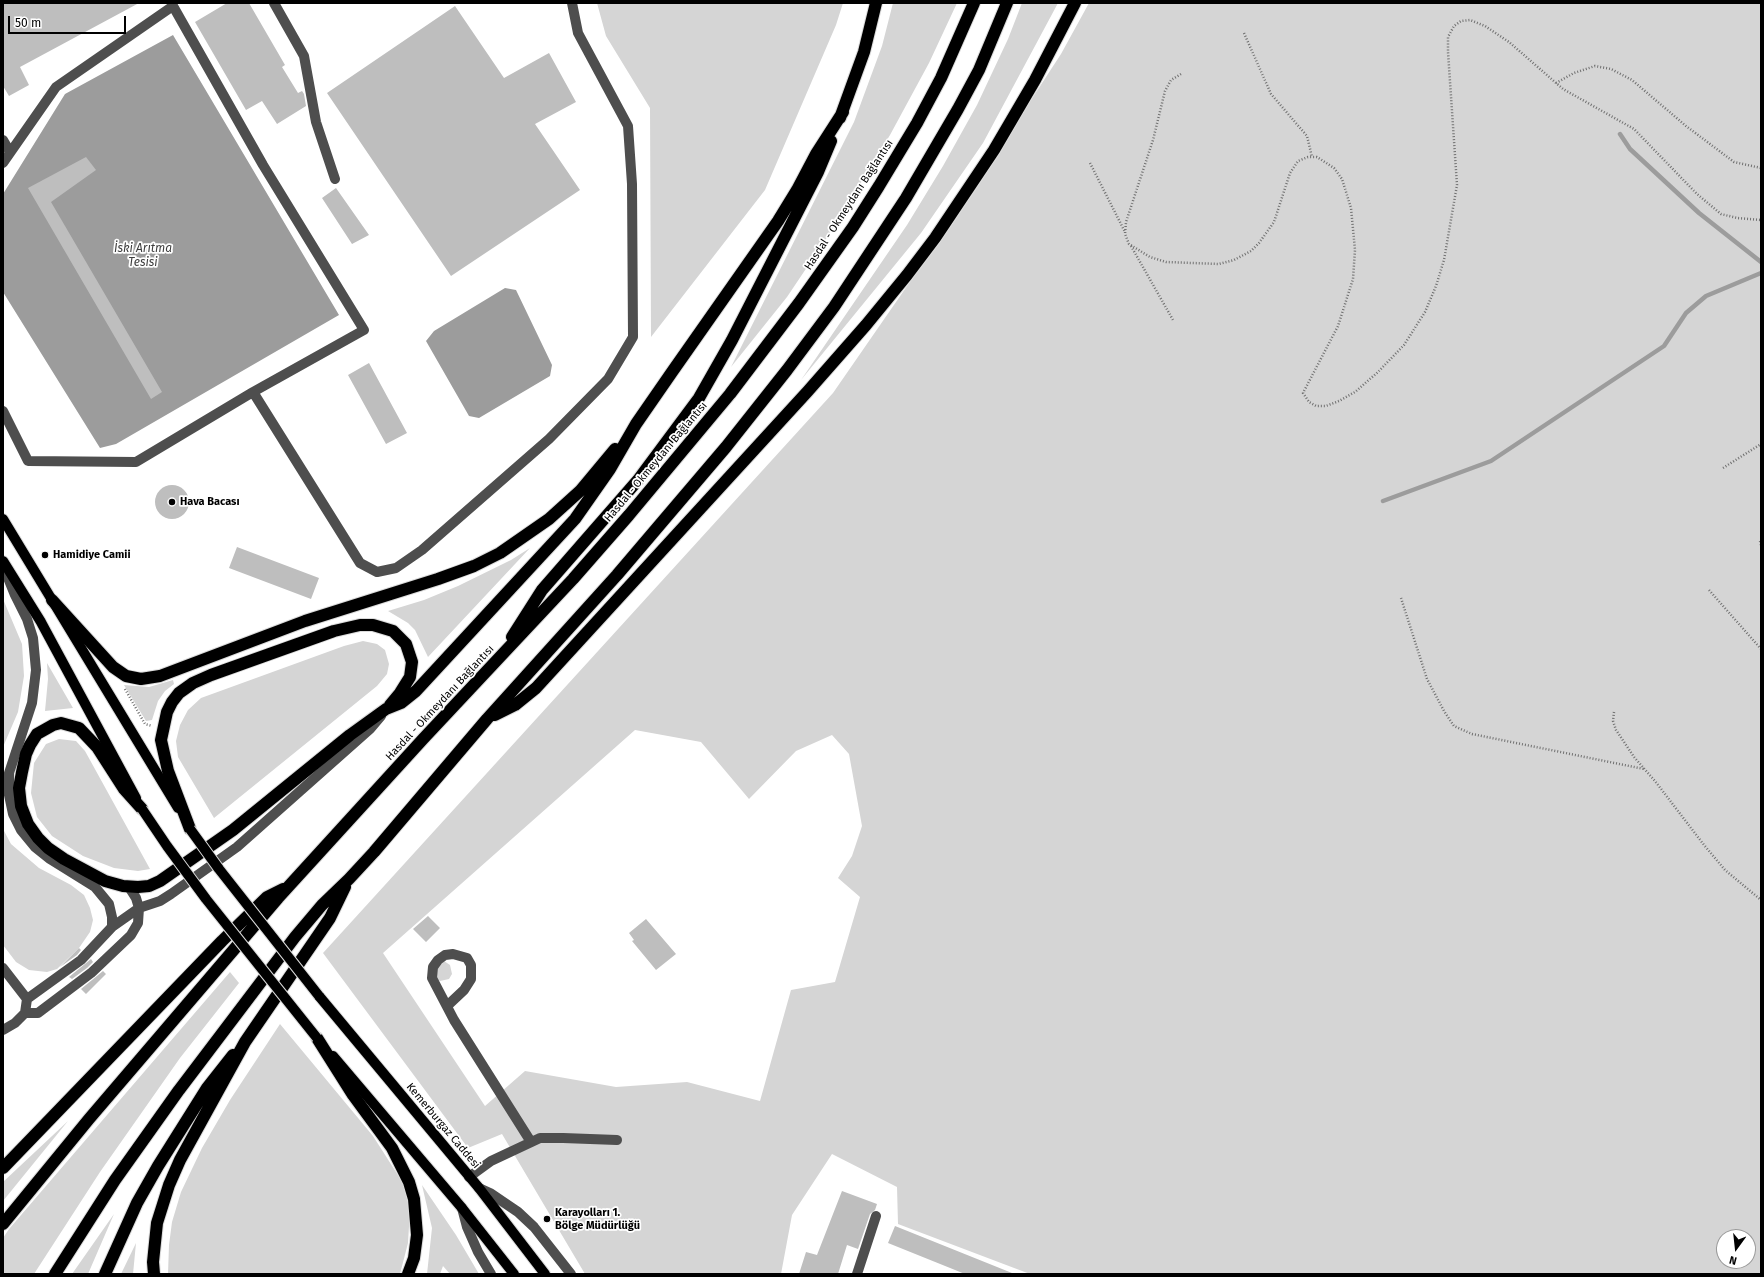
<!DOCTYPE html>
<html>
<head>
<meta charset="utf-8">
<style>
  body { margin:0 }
  #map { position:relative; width:1764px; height:1277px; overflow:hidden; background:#fff; font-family:"Fira Sans",sans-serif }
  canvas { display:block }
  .frame { position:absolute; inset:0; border:4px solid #000; pointer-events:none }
  .north { position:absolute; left:1716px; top:1229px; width:40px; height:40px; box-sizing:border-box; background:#fff; border:1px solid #999; border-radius:50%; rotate:195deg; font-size:11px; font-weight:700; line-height:16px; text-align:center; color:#000 }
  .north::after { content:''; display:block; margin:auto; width:14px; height:18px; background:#000; clip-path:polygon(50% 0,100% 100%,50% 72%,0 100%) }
  .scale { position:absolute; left:8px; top:16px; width:118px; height:18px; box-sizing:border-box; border:2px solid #000; border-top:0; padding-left:5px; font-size:12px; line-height:14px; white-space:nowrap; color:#000; -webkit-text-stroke:3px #fff; paint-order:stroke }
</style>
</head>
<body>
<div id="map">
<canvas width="1764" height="1277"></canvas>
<div class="frame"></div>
<div class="north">N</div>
<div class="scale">50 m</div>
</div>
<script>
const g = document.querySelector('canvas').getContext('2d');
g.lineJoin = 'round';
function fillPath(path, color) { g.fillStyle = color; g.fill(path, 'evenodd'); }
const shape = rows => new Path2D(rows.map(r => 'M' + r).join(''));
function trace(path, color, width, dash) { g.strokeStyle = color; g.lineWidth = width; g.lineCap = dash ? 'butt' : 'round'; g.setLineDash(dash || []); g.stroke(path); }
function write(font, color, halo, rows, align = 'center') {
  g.font = font + ' "Fira Sans",sans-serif'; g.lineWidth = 3.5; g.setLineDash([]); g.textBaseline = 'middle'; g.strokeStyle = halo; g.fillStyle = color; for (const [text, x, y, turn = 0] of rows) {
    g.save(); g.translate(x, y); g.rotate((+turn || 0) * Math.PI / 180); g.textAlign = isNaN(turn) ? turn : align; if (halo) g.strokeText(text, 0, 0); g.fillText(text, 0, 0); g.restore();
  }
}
const green = shape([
  [597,3,843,3,836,25,765,190,651,337,650,108,606,36],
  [893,3,957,3,929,63,890,135,834,227,787,297,731,367,854,122,882,46],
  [1022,3,1058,3,983,143,921,233,801,380,907,225,943,166,977,105,1008,39],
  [1089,3,1761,3,1761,1274,1030,1274,898,1224,897,1187,832,1154,792,1215,781,1274,585,1274,502,1134,468,1148,323,953,833,393,950,224,1061,54],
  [635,730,701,742,749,799,796,751,832,735,849,754,862,826,852,856,838,878,860,897,835,982,791,990,760,1101,687,1082,616,1087,525,1071,485,1106,383,953],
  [1724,1237,1748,1237,1748,1261,1724,1261],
  [530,548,428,657,415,630,408,623,388,611,424,600,458,586,511,560],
  [3,599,22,644,24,676,18,712,3,747],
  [363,641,377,644,385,650,389,664,387,674,377,686,214,818,178,757,176,741,180,725,188,710,201,698,344,646],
  [47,663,73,708,45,711,48,679],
  [173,680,174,684,165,691,158,701,152,720,146,721,124,685,149,687],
  [59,739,76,741,85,751,150,869,138,871,114,868,83,856,52,836,37,817,31,793,34,763,46,744],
  [3,829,11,844,39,868,71,885,84,895,90,908,93,920,90,932,79,948,57,969,47,972,29,970,16,962,3,945],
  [444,961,450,965,452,974,449,979,440,981,437,980,433,967],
  [230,972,239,983,180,1058,100,1172,34,1274,3,1274,3,1238,9,1229],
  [280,1024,373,1136,403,1183,410,1210,408,1243,400,1274,168,1274,169,1245,172,1222,181,1192,202,1148,230,1100],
  [68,1121,3,1201,3,1182],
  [422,1185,456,1235,479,1274,450,1274,443,1266,440,1274,427,1274,432,1228],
  [114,1214,88,1274,72,1274],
  [136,1243,133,1274,121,1274]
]);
const water = shape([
  [173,35,339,315,116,444,100,448,3,292,3,194,65,94],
  [505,288,516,290,552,365,550,376,479,418,469,416,426,341,434,331]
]);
const stream = shape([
  [1620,134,1630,149,1699,213,1761,262],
  [1383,501,1491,461,1664,346,1686,313,1706,296,1761,273]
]);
const building = shape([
  [3,3,139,3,20,67,29,85,9,96,3,86],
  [227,3,249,3,285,65,282,67,298,93,302,91,304,94,306,106,277,124,262,101,246,110,195,22],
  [455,6,504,78,549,53,576,102,535,124,580,190,451,276,327,93],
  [86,157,96,170,51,202,162,392,151,399,28,188],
  [336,188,369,235,352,244,322,198],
  [369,363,407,433,386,444,348,375],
  '155 502a17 17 0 1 1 34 0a17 17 0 1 1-34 0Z',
  [237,547,319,578,311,599,229,568],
  [428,916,440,928,426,942,413,929],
  [646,919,676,954,656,970,632,941,634,940,629,933],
  [79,948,81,950,77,955,60,967],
  [91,959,93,962,87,968,72,979,69,977],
  [103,971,106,974,86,994,81,989],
  [842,1191,877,1204,875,1210,870,1214,858,1249,847,1245,838,1274,799,1274,806,1252,817,1255],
  [895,1226,1012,1273,1012,1274,965,1274,888,1243]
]);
const path = shape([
  [1244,33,1271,94,1307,136,1312,157],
  [1181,74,1171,80,1165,91,1153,140,1126,222,1125,234,1129,244,1150,257,1166,262,1219,264,1234,260,1251,251,1259,243,1274,222,1290,173,1298,161,1308,157,1317,157,1334,168,1342,179,1351,208,1355,250,1353,279,1338,326,1303,393,1309,402,1316,406,1326,406,1339,401,1355,392,1378,372,1404,345,1425,312,1436,286,1444,260,1457,185,1448,52,1448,37,1454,26,1461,21,1470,20,1485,26,1509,42,1563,89,1634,129,1697,194,1721,214,1737,218,1761,220],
  [1556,83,1574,73,1595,66,1611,69,1632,80,1686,126,1734,162,1761,168],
  [1090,163,1125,232],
  [1131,246,1173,320],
  [1723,468,1761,444],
  [1760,541,1761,545],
  [1709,590,1761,649],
  [1401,598,1427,679,1444,711,1454,726,1472,734,1644,769],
  [125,689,145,724,152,726],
  [1614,712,1613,721,1616,730,1634,757,1655,781,1704,845,1725,870,1761,900]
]);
const minor = shape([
  [274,3,304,56,316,122,335,179],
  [3,140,10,152],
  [3,163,56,87,173,6,263,165,364,330,253,392,360,563,377,572,396,568,422,550,549,439,608,379,633,337,632,184,628,126,578,33,572,3],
  [3,411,28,461,136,462,253,392],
  [4,568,15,595,27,619,33,638,36,670,32,703,9,773,9,795,13,814,21,830,35,847,50,859,95,887,109,904,112,917,112,927],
  [3,968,27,999,25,1013,38,1013,91,973,131,935,138,923,139,908,136,898,129,887],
  [27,999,81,960,112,927,139,908,160,901,171,894,237,847,370,729,381,716],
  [447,1006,464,990,471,979,471,965,467,958,453,954,445,955,438,960,433,967,432,978,454,1020,531,1142],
  [3,1030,15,1023,25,1013],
  [469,1177,491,1161,540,1138,563,1138,617,1140],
  [479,1188,490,1193,518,1212,534,1227,571,1274],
  [462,1208,467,1227,478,1252,491,1274],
  [857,1274,876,1216]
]);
const major = shape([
  [3,519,178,808],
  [3,561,41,622,136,798],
  [319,996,479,1188,545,1274],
  [333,1056,462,1208,514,1274]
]);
const highway = shape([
  [840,118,864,52,876,3],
  [52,600,113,667,126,676,141,679,160,676,305,621,438,579,474,566,500,553,549,519,580,491,615,449],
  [512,637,542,590,638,480,699,398,732,340,818,172,831,141],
  [495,715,515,705,536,688,808,391,866,325,907,275,935,238,994,150,1035,80,1075,3],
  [142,809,124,789,97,747,79,728,61,723,53,725,37,734,30,745,26,754,22,772,19,788,21,806,28,824,38,838,48,848,64,859,105,881,123,886,138,887,149,886,160,881,233,830,350,735,386,709,401,703,416,691,575,519,610,469,636,424,672,372,778,221,797,190,816,154,843,112],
  [190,829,168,771,161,740,167,712,172,702,179,693,193,683,211,675,334,631,360,625,373,625,393,631,406,644,412,662,410,677,400,693,390,705],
  [317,1038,353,1095,392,1148,409,1182,414,1199,417,1235,414,1258,408,1274],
  [3,1168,222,941,267,897,283,889],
  [3,1224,89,1119,278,898,423,739,573,579,629,515,730,394,799,303,853,227,879,186,917,123,941,78,974,3],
  [55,1274,115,1180,179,1090,295,937,322,905,349,879,374,852,487,719,617,575,726,447,787,370,834,307,906,198,958,109,979,70,1007,3],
  [105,1274,137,1203,158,1166,207,1088,233,1055],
  [154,1274,153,1262,157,1223,169,1185,180,1160,245,1042,330,918,345,887]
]);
const majorBridge = shape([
  [142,809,167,846,206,899,317,1038],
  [190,829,219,869,319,996]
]);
const markers = [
  [172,502,4,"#000"],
  [45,555,4,"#000"],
  [547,1219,4,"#000"]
];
const streetNames = [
  ["Hasdal - Okmeydanı Bağlantısı",849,205,-57],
  ["Hasdal - Okmeydanı Bağlantısı",656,462,-50],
  ["Hasdal - Okmeydanı Bağlantısı",440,703,-47],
  ["Kemerburgaz Caddesi",443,1126,50]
];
const poiNames = [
  ["Hava Bacası",180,502],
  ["Hamidiye Camii",53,555],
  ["Karayolları 1.",555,1213],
  ["Bölge Müdürlüğü",555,1226]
];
const waterNames = [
  ["İski Arıtma",143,249],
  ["Tesisi",143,263]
];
fillPath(green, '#d5d5d5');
fillPath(water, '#9c9c9c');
trace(stream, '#9c9c9c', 4.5);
fillPath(building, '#bebebe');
trace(major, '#dbdbdb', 12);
trace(highway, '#dbdbdb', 14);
trace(path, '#707070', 2.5, [1, 2]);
trace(minor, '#4e4e4e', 10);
trace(major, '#000', 10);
trace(highway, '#000', 12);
trace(majorBridge, '#dbdbdb', 12, []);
trace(majorBridge, '#000', 10);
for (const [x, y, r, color] of markers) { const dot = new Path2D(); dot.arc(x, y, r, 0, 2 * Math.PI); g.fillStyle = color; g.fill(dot); trace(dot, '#fff', 1.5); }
write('11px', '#000', '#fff', streetNames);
write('bold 11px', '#000', '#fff', poiNames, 'left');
write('italic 12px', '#3d3d3d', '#fff', waterNames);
</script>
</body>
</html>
